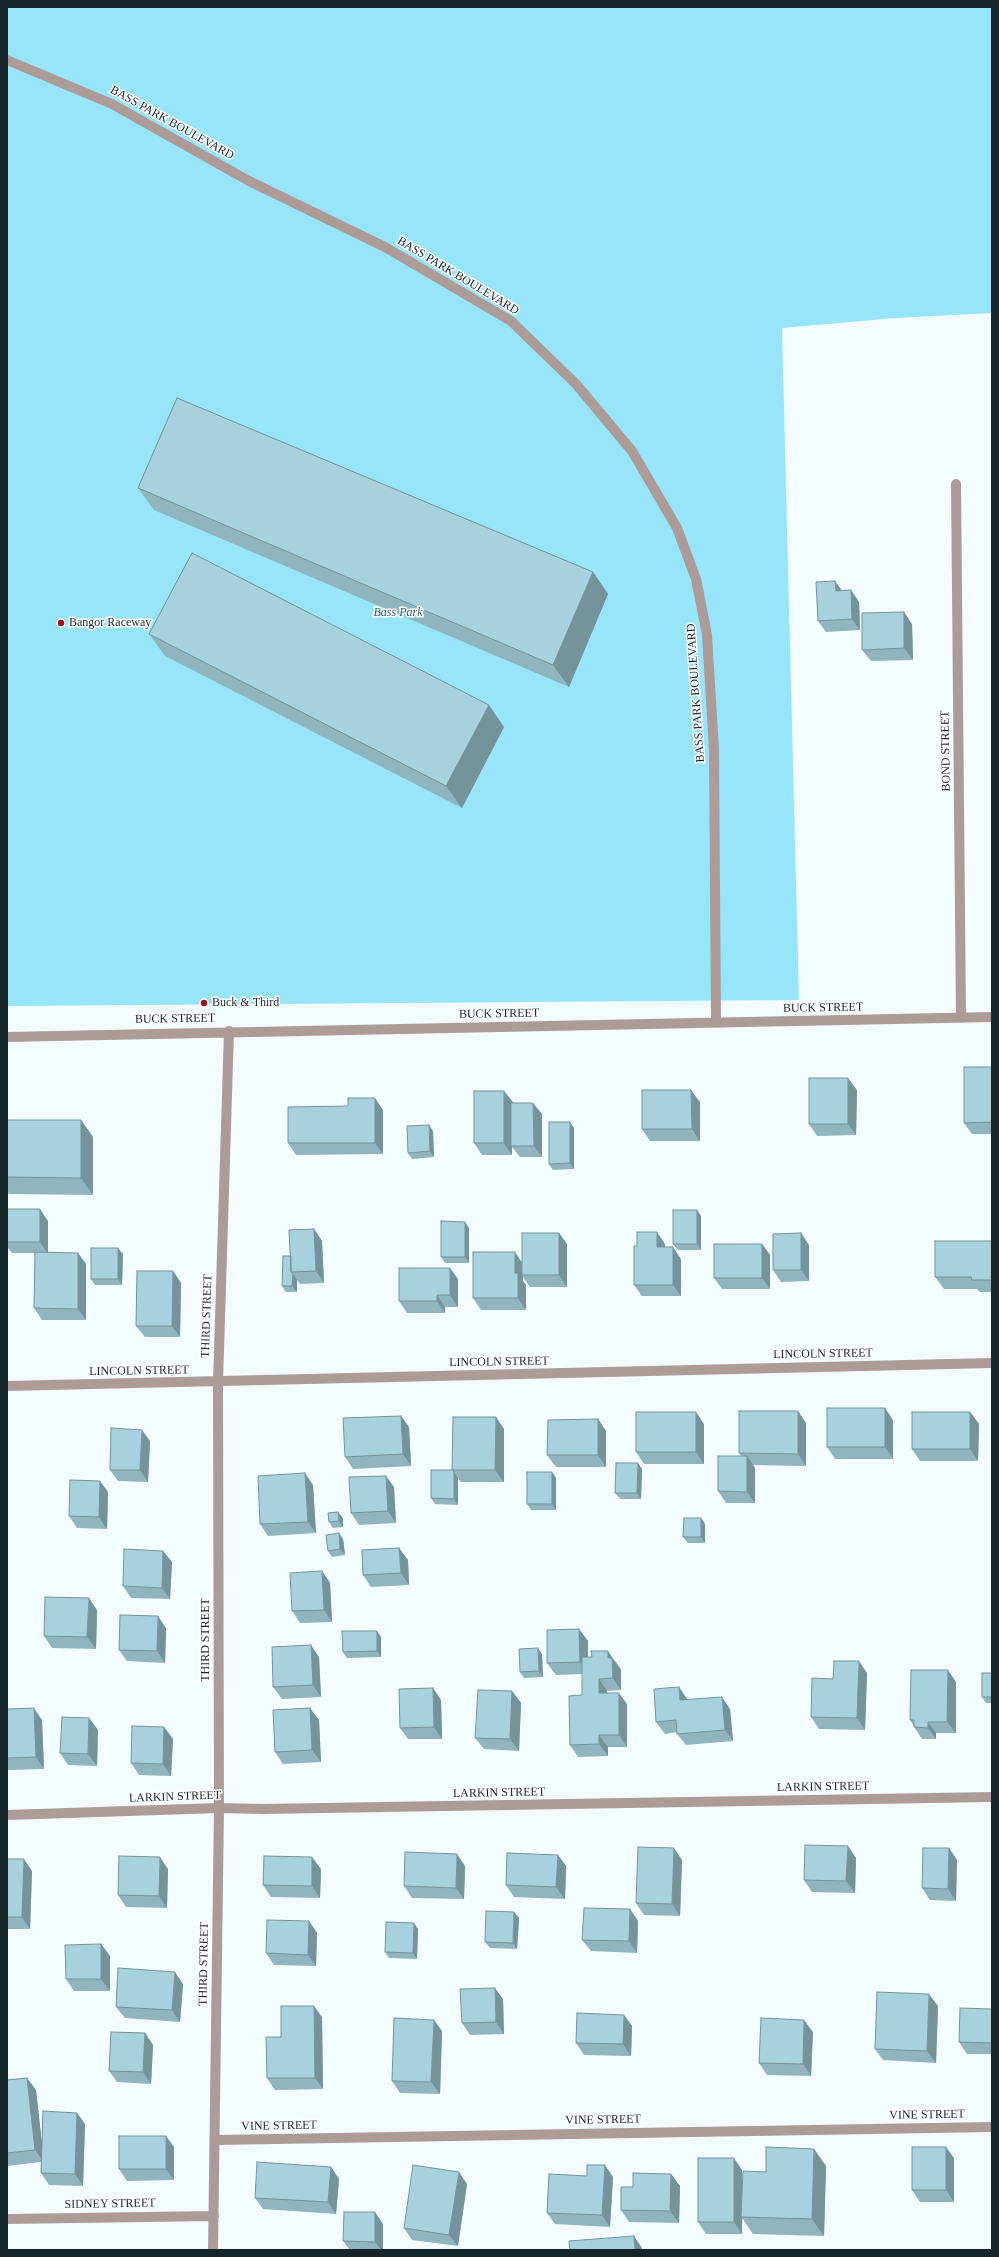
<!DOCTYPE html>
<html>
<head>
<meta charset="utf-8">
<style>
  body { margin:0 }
  #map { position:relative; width:999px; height:2257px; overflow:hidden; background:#f3fcfe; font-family:"Times New Roman",serif }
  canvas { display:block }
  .frame { position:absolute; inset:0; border:8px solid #15262a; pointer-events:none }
</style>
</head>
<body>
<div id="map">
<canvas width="999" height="2257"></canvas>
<div class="frame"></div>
</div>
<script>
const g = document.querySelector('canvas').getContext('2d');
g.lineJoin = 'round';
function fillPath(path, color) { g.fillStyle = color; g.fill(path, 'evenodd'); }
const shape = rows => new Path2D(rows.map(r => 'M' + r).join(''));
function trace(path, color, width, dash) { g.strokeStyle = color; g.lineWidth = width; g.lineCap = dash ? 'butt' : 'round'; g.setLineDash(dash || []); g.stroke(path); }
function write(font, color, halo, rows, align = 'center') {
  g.font = font + ' "Times New Roman",serif'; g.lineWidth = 3; g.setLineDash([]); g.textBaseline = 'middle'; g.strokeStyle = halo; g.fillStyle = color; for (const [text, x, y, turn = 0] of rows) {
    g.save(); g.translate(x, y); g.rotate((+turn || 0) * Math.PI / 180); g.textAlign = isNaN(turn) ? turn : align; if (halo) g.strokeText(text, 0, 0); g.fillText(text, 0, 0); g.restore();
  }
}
const green = shape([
  [7,7,992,7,992,313,895,318,782,328,799,1000,7,1006]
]);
const street = shape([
  [7,60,112,104,249,181,385,247,511,321,576,384,632,451,677,528,696,579,707,635,714,750,716,1023],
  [956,484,961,1018],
  [7,1037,992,1017],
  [7,1386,992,1363],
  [7,1815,219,1808,263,1809,992,1797],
  [215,2140,992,2127],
  [7,2219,214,2216],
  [213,2250,219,1808,218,1382,229,1031]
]);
const wall = shape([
  [138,488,593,572,608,594,569,687,154,510],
  [851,590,859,602,860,630,826,632,818,621,842,591],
  [912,624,913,660,871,661,862,650],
  [149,634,504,727,462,808,165,656],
  [992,1067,992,1134,972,1134,964,1123],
  [857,1090,856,1135,817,1136,809,1124],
  [700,1102,700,1141,650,1141,642,1129],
  [513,1103,542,1114,542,1157,520,1157,512,1147,512,1155,482,1155,474,1143],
  [383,1110,383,1154,296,1155,288,1143],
  [7,1120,81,1120,93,1137,93,1195,9,1194,7,1191],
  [574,1128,574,1169,553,1170,549,1164],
  [433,1131,434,1157,412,1159,408,1153],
  [7,1209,48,1221,48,1253,78,1253,86,1264,86,1320,42,1320,34,1308,35,1253,12,1253,7,1247],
  [697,1210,701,1216,701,1250,678,1250,673,1244],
  [465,1222,469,1228,469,1263,445,1263,441,1257],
  [314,1229,322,1241,324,1283,300,1284,297,1280,297,1292,286,1292,282,1286,291,1256],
  [559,1233,567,1244,567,1287,530,1287,523,1277,523,1281,526,1285,526,1310,481,1310,473,1298,522,1262],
  [992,1241,992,1292,980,1292,977,1289,944,1289,935,1277],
  [665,1244,665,1247,681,1259,681,1296,642,1296,634,1285,637,1246],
  [762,1244,770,1255,770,1289,722,1289,714,1278],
  [809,1245,809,1281,781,1282,773,1270],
  [123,1254,122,1285,95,1285,91,1279],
  [173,1271,181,1283,180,1337,145,1337,136,1326],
  [458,1279,458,1307,445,1307,445,1313,407,1313,399,1301],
  [970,1412,979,1424,978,1461,920,1461,912,1449],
  [401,1416,409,1427,411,1466,353,1469,345,1457],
  [496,1417,504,1429,504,1482,461,1482,458,1478,458,1505,435,1504,431,1498,452,1470],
  [598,1419,606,1431,606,1467,556,1467,547,1455],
  [893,1420,893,1459,835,1459,827,1447],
  [806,1423,806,1466,753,1465,755,1468,755,1503,726,1503,718,1491,741,1456,739,1453],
  [704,1424,704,1464,644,1464,636,1452],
  [150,1441,148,1482,118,1481,110,1470],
  [642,1469,641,1499,620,1499,615,1493],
  [552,1472,556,1478,556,1510,531,1510,527,1504],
  [100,1481,108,1492,107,1529,77,1528,69,1516],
  [313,1485,316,1533,268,1536,260,1524],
  [394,1487,396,1523,359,1525,351,1513],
  [343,1518,343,1527,333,1528,329,1522],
  [705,1524,705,1543,688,1543,683,1537],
  [343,1539,345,1555,332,1557,328,1551],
  [399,1548,408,1560,409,1585,371,1587,363,1575],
  [163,1551,172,1562,170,1599,131,1598,123,1586],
  [322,1571,330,1583,332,1622,300,1623,292,1611],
  [97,1610,96,1649,52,1648,44,1636],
  [166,1628,165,1663,127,1661,119,1650],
  [579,1629,588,1641,588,1657,616,1662,621,1670,621,1690,607,1691,607,1693,627,1704,627,1747,608,1747,608,1756,578,1757,570,1745,582,1695,582,1674,556,1675,547,1663],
  [381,1637,381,1657,347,1658,343,1652],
  [542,1654,543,1677,524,1678,520,1672],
  [319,1657,321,1697,282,1699,273,1687],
  [867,1673,865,1730,819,1729,811,1717,833,1679],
  [992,1673,992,1703,986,1703,982,1697],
  [956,1682,956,1733,936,1733,936,1739,922,1739,914,1727,914,1726,910,1720],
  [679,1687,687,1700,730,1709,733,1741,686,1745,677,1734,677,1732,665,1734,656,1722],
  [512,1691,521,1703,519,1751,484,1749,475,1738],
  [441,1700,442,1739,408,1739,400,1728],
  [310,1708,319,1720,321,1762,283,1764,275,1752],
  [7,1709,42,1720,44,1769,7,1770],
  [89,1718,98,1730,97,1766,68,1765,60,1753],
  [164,1727,173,1739,171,1776,139,1775,131,1763],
  [848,1846,856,1858,855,1893,812,1892,804,1880],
  [949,1848,957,1860,956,1901,930,1900,922,1888],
  [558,1855,566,1866,565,1899,514,1897,506,1885],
  [7,1859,32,1871,30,1929,7,1929],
  [682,1860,680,1916,644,1915,636,1903],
  [465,1866,464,1899,412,1898,404,1886],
  [168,1869,167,1908,126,1907,118,1895],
  [321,1869,320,1898,271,1897,263,1885],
  [630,1909,638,1921,637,1953,591,1951,582,1940],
  [514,1912,519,1918,517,1949,490,1948,485,1942],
  [309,1921,317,1933,316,1966,274,1965,266,1953],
  [418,1929,417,1959,389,1958,385,1952],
  [101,1944,110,1956,110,1991,74,1991,66,1979],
  [183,1984,180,2022,125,2018,116,2007],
  [503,1999,504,2034,470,2035,462,2023],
  [938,2006,936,2063,883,2060,875,2049],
  [992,2009,992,2054,967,2054,959,2042],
  [624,2015,632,2026,631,2056,584,2055,576,2043],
  [322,2017,323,2089,275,2090,267,2078,281,2037],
  [442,2031,440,2094,400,2093,392,2081],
  [813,2032,811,2076,767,2075,759,2063],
  [145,2033,153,2045,151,2084,117,2082,109,2071],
  [27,2078,36,2090,42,2145,77,2113,85,2124,83,2186,49,2185,41,2173,41,2162,7,2166,7,2080],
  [174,2147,174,2180,127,2181,119,2169],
  [814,2149,826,2166,824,2236,753,2234,742,2218,742,2234,706,2234,698,2222,742,2170,742,2197,766,2172],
  [954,2158,954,2202,920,2202,912,2190],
  [331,2167,339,2179,336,2214,263,2209,255,2198],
  [671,2174,680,2186,679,2223,629,2222,621,2210,633,2187],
  [613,2177,610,2227,555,2224,547,2213],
  [467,2184,458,2246,412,2240,404,2228],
  [383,2224,383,2250,350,2250,343,2241]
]);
const shadedWall = shape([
  [593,572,608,594,569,687,553,665],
  [835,581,843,592,836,591],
  [851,590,859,602,860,630,852,619],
  [904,612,912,624,913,660,904,648],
  [489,705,504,727,462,808,446,786],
  [848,1078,857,1090,856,1135,848,1124],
  [691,1090,700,1102,700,1141,692,1129],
  [504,1091,513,1102,512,1146,511,1146,512,1147,512,1155,504,1143],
  [375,1098,383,1110,383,1154,375,1143],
  [533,1103,542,1114,542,1157,534,1146],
  [81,1120,93,1137,93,1195,81,1178],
  [570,1122,574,1128,574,1169,570,1163],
  [429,1125,433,1131,434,1157,430,1151],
  [40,1209,48,1221,48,1254,40,1242],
  [697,1210,701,1216,701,1250,697,1244],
  [465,1222,469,1228,469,1263,465,1257],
  [314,1229,322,1241,324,1283,316,1271],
  [657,1232,665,1244,665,1259,657,1247],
  [559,1233,567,1244,567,1287,559,1275],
  [801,1233,809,1245,809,1281,801,1270],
  [762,1244,770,1255,770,1289,762,1278],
  [673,1247,681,1259,681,1296,673,1285],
  [118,1248,123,1254,122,1285,118,1279],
  [515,1252,523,1264,522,1275,523,1277,523,1281,526,1285,526,1310,518,1298,515,1273],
  [78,1253,86,1264,86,1320,78,1309],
  [450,1268,458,1279,458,1307,450,1295],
  [173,1271,181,1283,180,1337,172,1326],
  [293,1274,297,1280,297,1292,292,1286],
  [437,1295,445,1307,445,1313,437,1301],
  [885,1408,893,1420,893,1459,885,1447],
  [798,1411,806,1423,806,1466,798,1454],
  [696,1412,704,1424,704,1464,696,1452],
  [970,1412,979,1424,978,1461,970,1449],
  [401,1416,409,1427,411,1466,403,1454],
  [496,1417,504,1429,504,1482,495,1470],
  [598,1419,606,1431,606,1467,598,1455],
  [142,1430,150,1441,148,1482,140,1470],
  [747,1456,755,1468,755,1503,747,1492],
  [638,1463,642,1469,641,1499,637,1493],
  [454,1472,458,1478,458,1505,454,1499],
  [552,1472,556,1478,556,1510,552,1504],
  [305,1473,313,1485,316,1533,308,1522],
  [386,1476,394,1487,396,1523,388,1511],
  [100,1481,108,1492,107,1529,99,1517],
  [338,1512,343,1518,343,1527,339,1521],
  [701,1518,705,1524,705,1543,701,1537],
  [339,1533,343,1539,345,1555,340,1549],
  [399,1548,408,1560,409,1585,401,1573],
  [163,1551,172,1562,170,1599,162,1588],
  [322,1571,330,1583,332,1622,324,1610],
  [89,1598,97,1610,96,1649,87,1637],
  [158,1616,166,1628,165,1663,157,1651],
  [579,1629,588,1641,588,1674,580,1662],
  [377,1631,381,1637,381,1657,377,1651],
  [311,1645,319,1657,321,1697,313,1685],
  [538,1648,542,1654,543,1677,539,1671],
  [608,1651,621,1670,621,1690,613,1678,608,1658],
  [859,1661,867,1673,865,1730,857,1718],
  [948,1670,956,1682,956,1733,947,1722],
  [599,1679,607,1691,607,1705,599,1693],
  [679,1687,687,1699,688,1712,680,1700],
  [433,1688,441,1700,442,1739,434,1727],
  [512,1691,521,1703,519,1751,510,1739],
  [619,1693,627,1704,627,1747,619,1735],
  [722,1697,730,1709,733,1741,725,1730],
  [34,1708,42,1720,44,1769,36,1757],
  [310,1708,319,1720,321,1762,312,1750],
  [89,1718,98,1730,97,1766,88,1754],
  [928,1722,936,1733,936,1739,928,1728],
  [164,1727,173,1739,171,1776,163,1764],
  [599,1735,608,1747,608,1756,599,1744],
  [848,1846,856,1858,855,1893,846,1881],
  [674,1848,682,1860,680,1916,672,1904],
  [949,1848,957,1860,956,1901,948,1889],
  [457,1854,465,1866,464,1899,456,1888],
  [558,1855,566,1866,565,1899,556,1887],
  [160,1857,168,1869,167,1908,159,1896],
  [312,1857,321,1869,320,1898,312,1886],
  [24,1859,32,1871,30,1929,22,1917],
  [630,1909,638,1921,637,1953,629,1941],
  [514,1912,519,1918,517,1949,513,1943],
  [309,1921,317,1933,316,1966,308,1955],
  [414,1923,418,1929,417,1959,413,1953],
  [101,1944,110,1956,110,1991,101,1979],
  [175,1972,183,1984,180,2022,172,2010],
  [495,1988,503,1999,504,2034,496,2022],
  [929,1994,938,2006,936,2063,927,2051],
  [314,2006,322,2017,323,2089,315,2078],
  [624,2015,632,2026,631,2056,623,2044],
  [434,2020,442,2031,440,2094,431,2082],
  [804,2020,813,2032,811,2076,803,2064],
  [145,2033,153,2045,151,2084,143,2072],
  [27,2078,36,2090,44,2162,35,2150],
  [77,2113,85,2124,83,2186,75,2174],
  [166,2136,174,2147,174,2180,166,2169],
  [946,2147,954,2158,954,2202,946,2190],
  [814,2149,826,2166,824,2236,812,2219],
  [734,2158,742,2170,742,2217,741,2217,742,2218,742,2234,734,2222],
  [605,2165,613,2177,610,2227,602,2215],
  [331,2167,339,2179,336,2214,328,2202],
  [459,2172,467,2184,458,2246,449,2235],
  [671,2174,680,2186,679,2223,670,2211],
  [375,2212,383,2224,383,2250,381,2250,375,2242],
  [634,2236,642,2248,642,2250,635,2250]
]);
const building = shape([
  [177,398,593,572,553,665,138,488,177,398],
  [192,553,489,705,446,786,149,634,192,553],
  [835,581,836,591,851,590,852,619,818,621,816,582,835,581],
  [904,612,904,648,862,650,862,613,904,612],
  [964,1067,992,1067,992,1122,964,1123,964,1067],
  [809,1078,848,1078,848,1124,809,1124,809,1078],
  [642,1090,691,1090,692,1129,642,1129,642,1090],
  [474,1091,504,1091,504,1143,474,1143,474,1091],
  [348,1098,375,1098,375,1143,288,1143,288,1107,348,1106,348,1098],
  [511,1103,533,1103,534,1146,511,1146,511,1103],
  [7,1120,81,1120,81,1178,7,1177,7,1120],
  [549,1122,570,1122,570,1163,549,1164,549,1122],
  [429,1125,430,1151,408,1153,407,1126,429,1125],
  [7,1209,40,1209,40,1242,7,1242,7,1209],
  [673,1210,697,1210,697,1244,673,1244,673,1210],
  [441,1221,465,1222,465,1257,441,1257,441,1221],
  [314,1229,316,1271,291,1272,289,1230,314,1229],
  [637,1232,657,1232,657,1247,673,1247,673,1285,634,1285,634,1246,637,1246,637,1232],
  [522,1233,559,1233,559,1275,522,1275,522,1233],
  [801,1233,801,1270,773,1270,773,1234,801,1233],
  [935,1241,992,1241,992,1280,972,1280,971,1277,935,1277,935,1241],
  [714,1244,762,1244,762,1278,714,1278,714,1244],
  [91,1248,118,1248,118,1279,91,1279,91,1248],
  [35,1252,78,1253,78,1309,34,1308,35,1252],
  [473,1252,515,1252,515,1273,518,1273,518,1298,473,1298,473,1252],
  [283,1256,291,1256,291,1272,293,1274,292,1286,282,1286,283,1256],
  [399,1268,450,1268,450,1295,437,1295,437,1301,399,1301,399,1268],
  [137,1271,173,1271,172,1326,136,1326,137,1271],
  [827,1408,885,1408,885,1447,827,1447,827,1408],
  [739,1411,798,1411,798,1454,739,1453,739,1411],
  [636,1412,696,1412,696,1452,636,1452,636,1412],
  [912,1412,970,1412,970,1449,912,1449,912,1412],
  [401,1416,403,1454,345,1457,343,1418,401,1416],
  [453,1417,496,1417,495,1470,452,1470,453,1417],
  [598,1419,598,1455,547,1455,548,1420,598,1419],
  [111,1428,142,1430,140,1470,110,1470,111,1428],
  [718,1456,747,1456,747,1492,718,1491,718,1456],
  [616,1463,638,1463,637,1493,615,1493,616,1463],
  [431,1470,454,1470,452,1470,454,1472,454,1499,431,1498,431,1470],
  [527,1472,552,1472,552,1504,527,1504,527,1472],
  [305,1473,308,1522,260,1524,258,1476,305,1473],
  [386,1476,388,1511,351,1513,349,1477,386,1476],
  [70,1480,100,1481,99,1517,69,1516,70,1480],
  [338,1512,339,1521,329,1522,328,1513,338,1512],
  [684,1518,701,1518,701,1537,683,1537,684,1518],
  [339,1533,340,1549,328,1551,326,1535,339,1533],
  [399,1548,401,1573,363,1575,362,1550,399,1548],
  [124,1549,163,1551,162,1588,123,1586,124,1549],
  [322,1571,324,1610,292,1611,290,1573,322,1571],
  [45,1597,89,1598,87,1637,44,1636,45,1597],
  [120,1615,158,1616,157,1651,119,1650,120,1615],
  [579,1629,580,1662,547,1663,547,1630,579,1629],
  [342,1631,377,1631,377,1651,343,1652,342,1631],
  [311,1645,313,1685,273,1687,272,1647,311,1645],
  [538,1648,539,1671,520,1672,519,1649,538,1648],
  [591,1651,608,1651,608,1658,612,1658,613,1678,599,1679,599,1693,619,1693,619,1735,599,1735,599,1744,570,1745,569,1696,582,1695,582,1657,592,1657,591,1651],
  [834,1661,859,1661,857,1718,811,1717,812,1678,833,1679,834,1661],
  [911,1670,948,1670,947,1722,928,1722,928,1728,914,1727,914,1720,910,1720,911,1670],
  [982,1673,992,1673,992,1697,982,1697,982,1673],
  [679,1687,680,1700,722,1697,725,1730,677,1734,676,1720,656,1722,654,1689,679,1687],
  [433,1688,434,1727,400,1728,399,1689,433,1688],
  [478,1690,512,1691,510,1739,475,1738,478,1690],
  [34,1708,36,1757,7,1758,7,1709,34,1708],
  [310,1708,312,1750,275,1752,273,1710,310,1708],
  [62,1717,89,1718,88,1754,60,1753,62,1717],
  [132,1726,164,1727,163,1764,131,1763,132,1726],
  [805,1845,848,1846,846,1881,804,1880,805,1845],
  [638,1847,674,1848,672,1904,636,1903,638,1847],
  [923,1848,949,1848,948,1889,922,1888,923,1848],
  [405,1852,457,1854,456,1888,404,1886,405,1852],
  [507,1853,558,1855,556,1887,506,1885,507,1853],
  [119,1856,160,1857,159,1896,118,1895,119,1856],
  [264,1856,312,1857,312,1886,263,1885,264,1856],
  [7,1859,24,1859,22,1917,7,1917,7,1859],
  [584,1908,630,1909,629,1941,582,1940,584,1908],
  [486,1911,514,1912,513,1943,485,1942,486,1911],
  [267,1920,309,1921,308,1955,266,1953,267,1920],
  [386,1922,414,1923,413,1953,385,1952,386,1922],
  [101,1944,101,1979,66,1979,65,1945,101,1944],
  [118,1968,175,1972,172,2010,116,2007,118,1968],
  [495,1988,496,2022,462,2023,460,1989,495,1988],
  [877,1992,929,1994,927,2051,875,2049,877,1992],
  [281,2006,314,2006,315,2078,267,2078,266,2037,281,2037,281,2006],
  [960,2008,992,2009,992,2043,959,2042,960,2008],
  [577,2013,624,2015,623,2044,576,2043,577,2013],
  [394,2018,434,2020,431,2082,392,2081,394,2018],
  [761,2018,804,2020,803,2064,759,2063,761,2018],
  [111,2032,145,2033,143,2072,109,2071,111,2032],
  [27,2078,35,2150,7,2153,7,2080,27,2078],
  [43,2111,77,2113,75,2174,41,2173,43,2111],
  [119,2136,166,2136,166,2169,119,2169,119,2136],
  [766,2147,814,2149,812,2219,741,2217,743,2171,766,2172,766,2147],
  [912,2147,946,2147,946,2190,912,2190,912,2147],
  [698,2158,734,2158,734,2222,698,2222,698,2158],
  [257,2162,331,2167,328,2202,255,2198,257,2162],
  [413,2165,459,2172,449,2235,404,2228,413,2165],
  [587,2165,605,2165,602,2215,547,2213,549,2174,587,2176,587,2165],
  [633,2173,671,2174,670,2211,621,2210,621,2187,633,2187,633,2173],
  [344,2212,375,2212,375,2242,343,2241,344,2212],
  [634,2236,635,2250,570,2250,569,2241,634,2236]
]);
const markers = [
  [61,623,4,"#a40d11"],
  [204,1003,4,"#a40d11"]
];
const streetNames = [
  ["BASS PARK BOULEVARD",172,123,29],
  ["BASS PARK BOULEVARD",458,276,31],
  ["BASS PARK BOULEVARD",696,693,-94],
  ["BOND STREET",946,751,-91],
  ["BUCK STREET",823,1008,-1],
  ["BUCK STREET",499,1014,-1],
  ["BUCK STREET",175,1019,-1],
  ["THIRD STREET",207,1316,-88],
  ["LINCOLN STREET",823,1354,-1],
  ["LINCOLN STREET",499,1362,-1],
  ["LINCOLN STREET",139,1371,-1],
  ["THIRD STREET",206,1640,-90],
  ["LARKIN STREET",823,1787,-1],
  ["LARKIN STREET",499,1793,-1],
  ["LARKIN STREET",175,1797,-2],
  ["THIRD STREET",204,1964,-89],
  ["VINE STREET",927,2115,-1],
  ["VINE STREET",603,2120,-1],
  ["VINE STREET",279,2126,-1],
  ["SIDNEY STREET",110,2204,-1]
];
const parkNames = [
  ["Bass Park",398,613]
];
const poiNames = [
  ["Bangor Raceway",69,623],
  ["Buck & Third",212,1003]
];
fillPath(green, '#96e5fa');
trace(street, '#ad9b98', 10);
fillPath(wall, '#90b5be');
fillPath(shadedWall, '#75939b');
fillPath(building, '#a7d2dd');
trace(building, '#75939b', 1);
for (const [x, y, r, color] of markers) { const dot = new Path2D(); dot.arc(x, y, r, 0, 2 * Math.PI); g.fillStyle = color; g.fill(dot); trace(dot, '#fff', 1.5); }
write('12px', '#15262a', '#fff', streetNames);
write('italic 12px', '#275c69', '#fff', parkNames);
write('12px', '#15262a', '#fff', poiNames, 'left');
</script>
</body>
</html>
